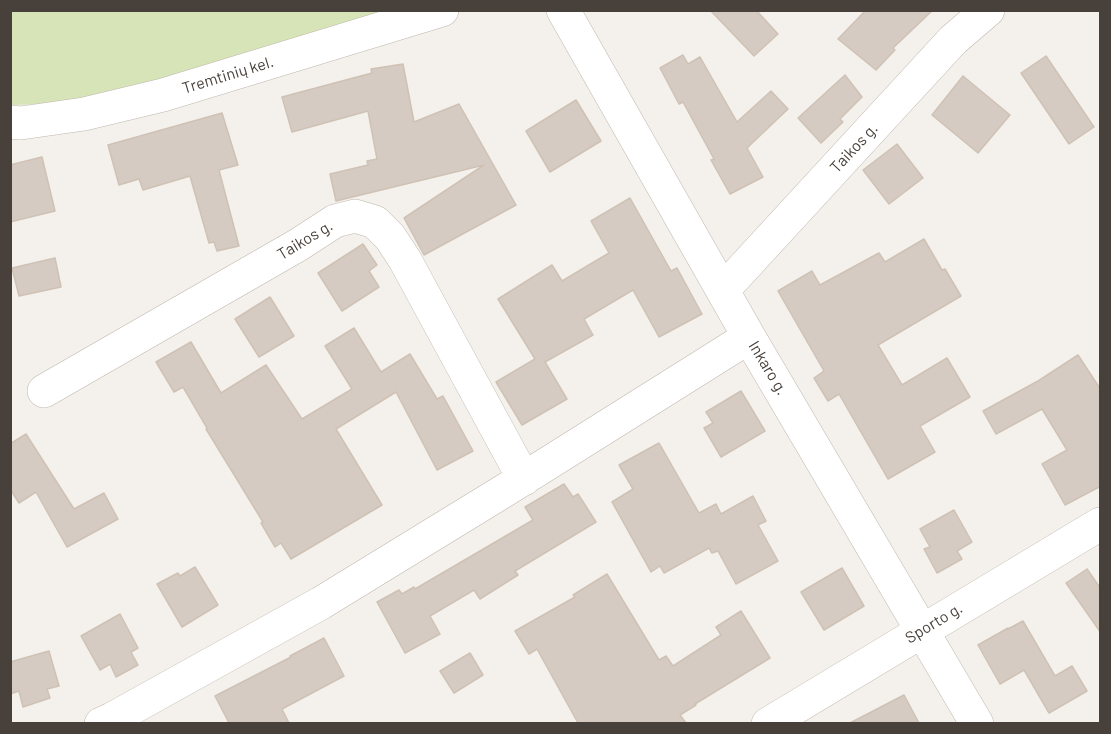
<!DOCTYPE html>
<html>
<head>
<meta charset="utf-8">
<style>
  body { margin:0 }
  #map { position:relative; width:1111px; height:734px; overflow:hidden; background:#f4f0eb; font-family:Barlow,sans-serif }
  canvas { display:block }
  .frame { position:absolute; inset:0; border:12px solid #48403a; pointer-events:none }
</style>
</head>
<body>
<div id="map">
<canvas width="1111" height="734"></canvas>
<div class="frame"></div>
</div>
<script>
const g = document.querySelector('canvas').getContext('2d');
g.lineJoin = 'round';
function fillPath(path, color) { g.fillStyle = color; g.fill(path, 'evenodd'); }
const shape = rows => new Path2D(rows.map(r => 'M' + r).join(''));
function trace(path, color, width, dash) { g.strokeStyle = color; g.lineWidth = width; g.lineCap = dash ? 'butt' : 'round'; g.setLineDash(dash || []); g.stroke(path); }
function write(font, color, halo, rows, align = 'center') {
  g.font = font + ' Barlow,sans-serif'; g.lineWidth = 6; g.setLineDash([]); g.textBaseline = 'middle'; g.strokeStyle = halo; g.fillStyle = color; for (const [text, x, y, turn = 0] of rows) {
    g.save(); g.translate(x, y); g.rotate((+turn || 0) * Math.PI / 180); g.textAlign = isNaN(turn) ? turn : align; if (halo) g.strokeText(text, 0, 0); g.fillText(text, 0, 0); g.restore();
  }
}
const green = shape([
  [11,11,390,11,163,79,93,96,48,104,11,105]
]);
const building = shape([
  [710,10,756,10,778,34,754,56,710,10],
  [866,10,933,10,893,48,895,50,876,70,838,39,866,10],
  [683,55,688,64,700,57,737,122,771,91,788,109,747,148,763,177,730,194,711,160,714,159,683,102,679,104,660,68,683,55],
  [1046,56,1094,127,1069,144,1021,73,1046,56],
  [403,64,414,122,459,104,516,205,424,255,404,218,484,165,336,201,330,174,368,165,367,161,377,159,368,111,292,132,282,97,372,73,371,69,403,64],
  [845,75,862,97,840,119,843,122,821,143,798,118,845,75],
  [963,76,1010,115,978,153,932,115,963,76],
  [576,100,601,141,550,172,526,131,576,100],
  [222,113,238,165,219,170,239,246,217,251,214,242,209,243,190,176,143,190,139,179,119,185,108,145,222,113],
  [897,144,923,178,889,204,863,170,897,144],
  [42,157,55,211,10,222,10,165,42,157],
  [630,198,671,271,677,268,702,314,659,337,633,290,584,319,593,335,545,362,567,399,522,425,496,382,535,359,498,299,552,265,562,281,609,253,591,221,630,198],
  [924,239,942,270,945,269,961,296,878,345,902,385,947,358,970,397,920,426,935,452,888,479,839,394,828,401,814,378,824,371,778,291,812,271,820,285,879,253,885,262,924,239],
  [363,244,377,265,369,271,379,287,342,311,318,273,363,244],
  [55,258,61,287,19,296,12,268,55,258],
  [270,297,294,336,259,357,235,319,270,297],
  [354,328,381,372,410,354,437,399,443,396,473,451,437,470,396,392,336,429,382,505,291,559,281,543,275,547,261,523,263,522,206,429,207,428,183,387,174,392,156,362,191,342,221,393,266,365,302,419,352,389,325,346,354,328],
  [1078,355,1101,390,1101,486,1065,505,1042,464,1067,450,1042,409,996,434,983,411,1038,381,1078,355],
  [741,391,765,431,721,457,704,428,713,423,706,412,741,391],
  [26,434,74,509,104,493,118,519,67,547,36,492,19,503,10,489,10,444,26,434],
  [659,443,699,513,716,504,721,514,753,496,766,521,758,525,778,561,736,584,718,551,712,553,709,548,664,573,660,566,651,572,612,502,633,489,619,465,659,443],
  [564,484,573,497,578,494,596,522,515,571,518,575,480,599,474,590,430,616,440,634,405,653,377,602,399,590,402,594,414,587,415,589,533,520,525,507,564,484],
  [954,510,972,542,957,551,962,559,937,573,924,549,930,547,920,529,954,510],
  [195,567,218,605,182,627,157,584,178,573,180,576,195,567],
  [842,568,864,606,824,630,801,592,842,568],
  [1087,569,1101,589,1101,633,1066,583,1087,569],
  [607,574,659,660,666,656,673,666,721,635,716,627,741,611,770,658,695,704,696,705,680,715,686,723,578,723,537,649,529,654,515,631,575,597,573,595,607,574],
  [120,614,138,648,131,652,138,665,116,677,110,664,100,670,81,636,120,614],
  [1023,621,1055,676,1072,666,1087,691,1049,713,1024,670,1000,684,978,645,1008,628,1008,629,1023,621],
  [324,638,344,676,282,709,289,723,229,723,215,696,291,657,290,656,324,638],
  [49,651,59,686,47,689,50,698,23,707,19,691,10,694,10,662,49,651],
  [470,653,483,675,454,693,440,671,470,653],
  [904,695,919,723,850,723,904,695]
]);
const minor = shape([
  [563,10,749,337,977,724],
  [10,122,21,123,84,114,163,95,442,10],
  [723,290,953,40,988,10],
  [44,391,298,245,335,221,355,216,375,222,390,237,405,260,524,479],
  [101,724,112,719,321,603,507,489,749,337],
  [768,724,1100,524]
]);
const streetNames = [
  ["Tremtinių kel.",228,75,-17],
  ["Taikos g.",854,148,-47],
  ["Taikos g.",305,240,-31],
  ["Inkaro g.",768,368,59],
  ["Sporto g.",934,623,-31]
];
fillPath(green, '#d6e4b8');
fillPath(building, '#d5cbc2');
trace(building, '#cfc2b5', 1.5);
trace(minor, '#bfb7ae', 34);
trace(minor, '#fff', 33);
write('16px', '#48403a', '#fff', streetNames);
</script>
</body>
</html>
